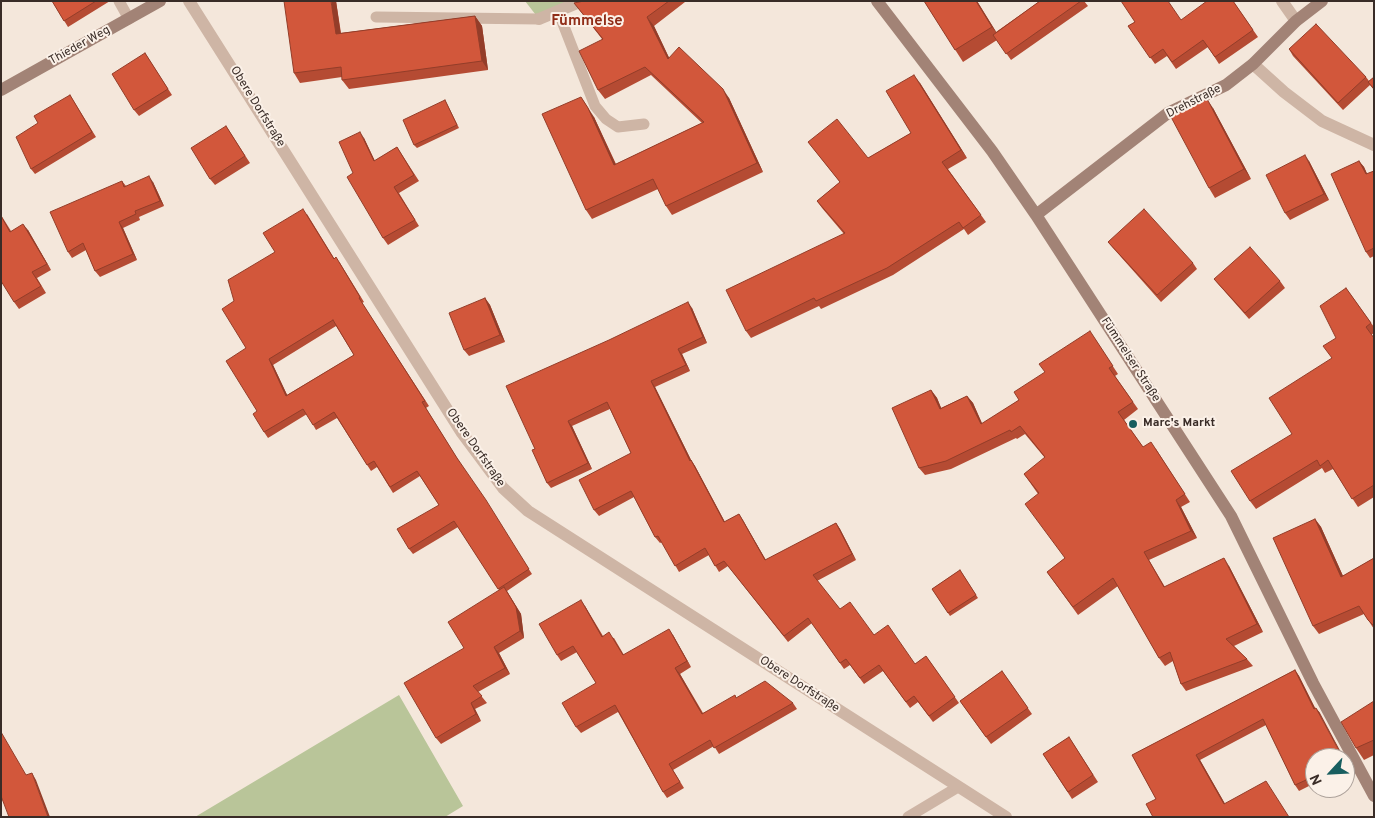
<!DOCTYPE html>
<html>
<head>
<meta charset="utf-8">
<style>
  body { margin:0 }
  #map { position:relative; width:1375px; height:818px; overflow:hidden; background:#f4e7db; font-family:Overpass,sans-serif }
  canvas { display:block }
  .frame { position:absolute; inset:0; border:2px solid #392c27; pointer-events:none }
  .north { position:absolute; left:1305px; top:748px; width:50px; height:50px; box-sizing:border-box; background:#fbf1e8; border:1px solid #ada29b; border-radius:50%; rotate:245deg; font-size:14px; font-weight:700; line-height:20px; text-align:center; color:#392c27 }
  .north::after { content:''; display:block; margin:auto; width:18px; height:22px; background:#185e5f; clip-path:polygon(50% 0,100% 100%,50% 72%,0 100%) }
</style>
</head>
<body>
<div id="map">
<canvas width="1375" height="818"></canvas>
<div class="frame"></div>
<div class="north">N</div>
</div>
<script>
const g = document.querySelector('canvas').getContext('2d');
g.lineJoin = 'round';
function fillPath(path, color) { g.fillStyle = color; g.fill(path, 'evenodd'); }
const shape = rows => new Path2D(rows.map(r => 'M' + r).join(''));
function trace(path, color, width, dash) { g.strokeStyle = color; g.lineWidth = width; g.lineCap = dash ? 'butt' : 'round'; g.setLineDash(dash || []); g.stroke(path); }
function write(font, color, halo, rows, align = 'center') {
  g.font = font + ' Overpass,sans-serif'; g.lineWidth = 4; g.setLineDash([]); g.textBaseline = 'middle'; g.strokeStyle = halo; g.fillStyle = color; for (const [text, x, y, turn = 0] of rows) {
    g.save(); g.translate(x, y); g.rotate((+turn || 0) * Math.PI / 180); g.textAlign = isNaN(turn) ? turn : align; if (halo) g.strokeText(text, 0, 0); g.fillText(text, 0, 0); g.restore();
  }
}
const green = shape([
  [525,1,582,1,539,19],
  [399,695,463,806,445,817,195,817]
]);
const lane = shape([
  [119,1,129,19],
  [558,11,595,106,606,119,618,127,644,124],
  [376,17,539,19],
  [908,817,958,787]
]);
const street = shape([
  [189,1,462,433,503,488,528,511,1006,817],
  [1282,1,1296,21],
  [539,19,582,1],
  [1253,64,1284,92,1322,121,1374,145]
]);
const secondary = shape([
  [877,1,992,151,1036,215,1231,516,1313,683,1374,796],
  [1,90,160,1],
  [1036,215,1168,113,1226,85,1253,64,1296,21,1322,1]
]);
const wall = shape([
  [52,1,110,1,68,27],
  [336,1,341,33,475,16,482,26,488,70,349,89,342,80,342,77,300,83,294,73],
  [584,1,684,1,685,2,654,26,669,58,729,98,763,172,672,215,666,206,658,189,592,219,586,210,594,117,616,164,702,123,651,75,605,99,598,90,602,39,574,3],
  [924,1,977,1,996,32,1040,1,1084,1,1088,6,1011,60,997,40,963,62],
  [1233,1,1258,37,1219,64,1208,47,1176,69,1167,56,1155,64,1128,26,1135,22,1181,20],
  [1289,49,1366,77,1369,81,1374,77,1374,90,1370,85,1343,110,1293,56],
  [145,53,172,95,139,116,134,110],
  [920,83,967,158,948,169,986,222,968,235,964,229,893,275,821,309,819,306,751,338,746,331,844,234,822,208,817,201,840,182,808,142,868,158,911,133],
  [70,95,96,137,35,174,31,169,38,123],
  [445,100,459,128,417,148,414,145],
  [1213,108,1251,179,1215,198,1209,188],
  [226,126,250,163,215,185,210,179],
  [364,138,375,161,397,147,419,181,399,193,419,226,388,245,383,238,353,173],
  [1309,161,1329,200,1290,220,1285,213],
  [1359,161,1364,167,1367,174,1374,171,1374,256,1370,258,1366,252],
  [122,181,126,186,153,182,164,206,139,217,140,220,123,228,137,260,100,277,95,271,86,250,72,258,68,252],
  [307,214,334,258,340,263,364,302,362,303,429,406,426,408,460,463,532,574,507,591,521,614,524,638,499,653,510,674,478,692,487,703,475,709,481,721,441,744,436,738,464,648,499,590,458,527,413,554,409,549,439,505,420,476,393,493,377,467,371,471,337,418,316,430,307,414,268,438,264,432,257,411,246,348,234,301],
  [336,326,354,355,287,395,273,365],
  [1,215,11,231,28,230,51,270,37,278,46,293,19,309,14,302],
  [1108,242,1193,263,1197,269,1161,302,1113,248],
  [1214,279,1280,281,1285,288,1249,319,1219,285],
  [1346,288,1374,327,1374,333,1371,335,1374,338,1374,497,1358,507,1333,469,1325,473,1322,468,1256,509,1250,501,1292,434,1332,358],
  [485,298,490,305,505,342,469,356,464,350],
  [692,308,707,343,682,354,690,371,655,387,691,460,695,466,725,522,739,514,766,560,836,523,840,529,856,560,817,581,840,609,874,635,915,664,926,656,959,703,933,722,918,702,910,708,883,671,864,684,850,665,844,669,812,623,788,642,728,566,719,572,709,555,679,572,662,542,660,543,655,537,634,497,599,516,594,510,631,453,610,409,572,426,592,469,551,488,547,483,535,449],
  [1095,339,1118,374,1115,376,1138,409,1124,420,1143,447,1156,449,1190,502,1181,507,1197,538,1149,560,1165,587,1229,566,1263,632,1234,646,1247,659,1253,666,1186,691,1181,684,1173,661,1165,666,1159,658,1118,586,1078,615,1047,572,1065,558,1038,494,1024,474,1045,458,1025,434,1017,439,1016,438,951,469,925,475,919,468,931,390,937,398,941,408,967,396,973,403,982,424,1019,400],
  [1315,519,1321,527,1343,576,1374,558,1374,629,1364,614,1319,634,1313,626],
  [960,570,978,598,950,616,932,589],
  [585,606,603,636,614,638,624,655,673,635,691,667,680,674,703,713,737,698,793,703,797,709,719,754,714,746,673,770,684,788,667,798,663,792,618,712,581,733,576,727,596,683,577,652,561,661,557,655],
  [1295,670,1299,676,1315,708,1320,713,1315,758,1315,783,1299,791,1295,785,1266,725,1200,760,1225,804,1156,799,1132,755],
  [1002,671,1032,714,991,744,960,701],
  [1374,701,1374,755,1364,760,1356,748],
  [1069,737,1098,782,1072,799,1043,754],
  [1345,759,1349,767,1345,769]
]);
const shadedWall = shape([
  [331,1,336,1,342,43,336,34],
  [976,1,977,1,1000,38,992,27],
  [475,16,482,26,488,70,482,61],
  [647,17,654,26,674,68,668,59],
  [914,75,920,83,967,158,961,150],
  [723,89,729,98,763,172,757,163],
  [581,97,594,117,620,174,614,165],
  [1207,99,1213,108,1251,179,1244,169],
  [360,132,364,138,378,168,374,161],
  [1305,155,1309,161,1329,200,1324,194],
  [1359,161,1364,167,1370,180,1366,174],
  [149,176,153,182,164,206,160,201],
  [119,222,123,228,137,260,133,254],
  [23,224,28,230,51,270,47,264],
  [485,298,490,305,505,342,500,335],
  [688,302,692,308,707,343,703,337],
  [678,349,682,354,690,371,686,365],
  [269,359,273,365,290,401,286,396],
  [651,381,655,387,694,466,690,461],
  [931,390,937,398,945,417,940,409],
  [967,396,973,403,986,432,981,424],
  [568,421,572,426,592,469,588,463],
  [691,460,695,466,728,528,724,522],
  [1176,500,1181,507,1197,538,1191,531],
  [739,514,743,520,769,566,765,560],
  [1315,519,1321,527,1347,585,1341,577],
  [836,523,840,529,856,560,852,554],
  [1224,558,1229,566,1263,632,1257,624],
  [504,587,521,614,524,638,520,631],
  [581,600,585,606,606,643,602,637],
  [669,629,673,635,691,667,687,661],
  [494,647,499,653,510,674,505,668],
  [675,668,680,674,706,720,702,714],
  [1295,670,1299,676,1318,714,1314,709],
  [471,703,475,709,481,721,476,714],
  [1316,708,1320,713,1344,758,1343,758],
  [1196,755,1200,760,1228,809,1224,804],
  [32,773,36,780,50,817,48,817]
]);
const building = shape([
  [52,1,96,1,64,21,52,1],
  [284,1,331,1,336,34,475,16,482,61,342,80,341,67,294,73,284,1],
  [584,1,669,1,647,17,668,59,679,47,723,89,757,163,666,206,653,179,586,210,542,114,581,97,588,108,614,165,704,122,645,67,598,90,579,51,603,39,574,3,584,1],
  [924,1,976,1,992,27,955,50,924,1],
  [1040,1,1081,1,1006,54,993,35,1040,1],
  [1121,1,1168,1,1181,20,1207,1,1233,1,1253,30,1215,57,1203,40,1172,62,1163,49,1150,58,1128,26,1135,22,1121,1],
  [1316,24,1366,77,1338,103,1289,49,1316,24],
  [145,53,168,89,134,110,112,74,145,53],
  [914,75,961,150,942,162,981,215,963,228,959,222,887,268,816,301,814,298,746,331,726,290,845,233,817,201,840,182,808,142,837,119,868,158,911,133,886,91,914,75],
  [1374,77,1374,89,1368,82,1374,77],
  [70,95,92,132,31,169,16,137,38,123,34,116,70,95],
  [1207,99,1244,169,1209,188,1171,117,1207,99],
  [445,100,457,125,414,145,403,120,445,100],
  [226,126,245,156,210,179,191,148,226,126],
  [360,132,374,161,397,147,414,175,394,187,415,220,383,238,347,177,353,173,339,142,360,132],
  [1305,155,1324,194,1285,213,1266,175,1305,155],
  [1359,161,1366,174,1374,171,1374,248,1366,252,1331,174,1359,161],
  [149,176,160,201,135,211,136,214,119,222,133,254,95,271,83,243,68,252,50,212,122,181,124,187,149,176],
  [303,209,334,259,336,257,360,297,359,298,425,401,422,402,457,458,486,500,529,569,498,589,454,521,409,549,397,529,439,505,417,471,390,487,374,461,367,465,334,412,313,425,303,409,264,432,253,414,257,411,226,361,246,348,222,309,234,301,228,280,275,252,263,233,303,209],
  [333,320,354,355,286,396,269,359,333,320],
  [1144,209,1193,263,1157,295,1108,242,1144,209],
  [1,216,10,232,23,224,47,264,32,272,41,286,14,302,1,281,1,216],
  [1250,247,1280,281,1245,313,1214,279,1250,247],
  [1346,288,1371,323,1366,327,1374,338,1374,485,1352,499,1328,460,1320,466,1317,460,1250,501,1231,471,1292,434,1269,398,1332,358,1323,346,1336,338,1320,306,1346,288],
  [485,298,500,335,464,350,449,313,485,298],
  [688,302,703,337,678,349,686,365,651,381,690,461,691,460,724,522,739,514,765,560,836,523,852,554,813,575,840,609,850,602,874,635,888,625,915,664,926,656,955,697,929,716,914,696,906,702,879,665,860,678,846,659,840,663,808,618,784,636,724,561,715,566,705,548,675,566,658,536,655,537,631,491,594,510,579,480,631,453,607,402,568,421,588,463,547,483,532,450,535,449,506,386,609,340,688,302],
  [1090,331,1113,366,1109,368,1133,402,1118,412,1143,447,1151,442,1185,494,1176,500,1191,531,1144,552,1164,587,1224,558,1257,624,1226,639,1247,659,1181,684,1170,652,1159,658,1113,578,1073,607,1047,572,1065,558,1025,504,1039,493,1024,474,1045,457,1020,426,1011,432,1010,430,946,461,919,468,892,408,931,390,940,409,967,396,981,424,1019,400,1014,392,1045,372,1039,364,1090,331],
  [1315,519,1341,577,1374,558,1374,626,1368,620,1359,606,1313,626,1273,538,1315,519],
  [960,570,976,595,948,613,932,589,960,570],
  [504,587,516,607,520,631,494,647,505,668,473,686,482,696,471,703,476,714,436,738,404,683,464,648,448,622,504,587],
  [581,600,602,637,609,632,623,655,669,629,687,661,675,668,702,714,735,695,736,698,765,681,793,703,714,748,710,740,669,764,680,782,663,792,615,705,576,727,562,703,596,683,573,646,557,655,539,624,581,600],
  [1295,670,1314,709,1316,708,1343,758,1315,758,1315,776,1295,785,1263,719,1196,755,1224,804,1266,781,1289,817,1153,817,1146,804,1156,799,1132,755,1295,670],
  [1002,671,1028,708,986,737,960,701,1002,671],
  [1374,701,1374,740,1356,748,1341,722,1374,701],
  [1,732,26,775,32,773,48,817,9,817,1,796,1,732],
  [1069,737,1093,775,1068,792,1043,754,1069,737]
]);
const markers = [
  [1133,424,5,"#185e5f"]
];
const streetNames = [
  ["Thieder Weg",80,46,-29],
  ["Drehstraße",1194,102,-27],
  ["Obere Dorfstraße",257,107,58],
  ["Fümmelser Straße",1130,360,57],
  ["Obere Dorfstraße",475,448,55],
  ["Obere Dorfstraße",799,685,33]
];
const poiNames = [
  ["Marc's Markt",1143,424]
];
const quarterNames = [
  ["Fümmelse",587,22]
];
fillPath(green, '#b9c599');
trace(lane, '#ceb5a5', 11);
trace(street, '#ceb5a5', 12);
trace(secondary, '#a28376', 12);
fillPath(wall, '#b54b33');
fillPath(shadedWall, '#933d29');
fillPath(building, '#d2573b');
trace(building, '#933d29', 1);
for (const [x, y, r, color] of markers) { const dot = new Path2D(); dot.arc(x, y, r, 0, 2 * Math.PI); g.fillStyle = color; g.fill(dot); trace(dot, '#fbf1e8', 2); }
write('12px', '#392c27', '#fbf1e8', streetNames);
write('bold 12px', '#392c27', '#fbf1e8', poiNames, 'left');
write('bold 15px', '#902d18', '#fbf1e8', quarterNames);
</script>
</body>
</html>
